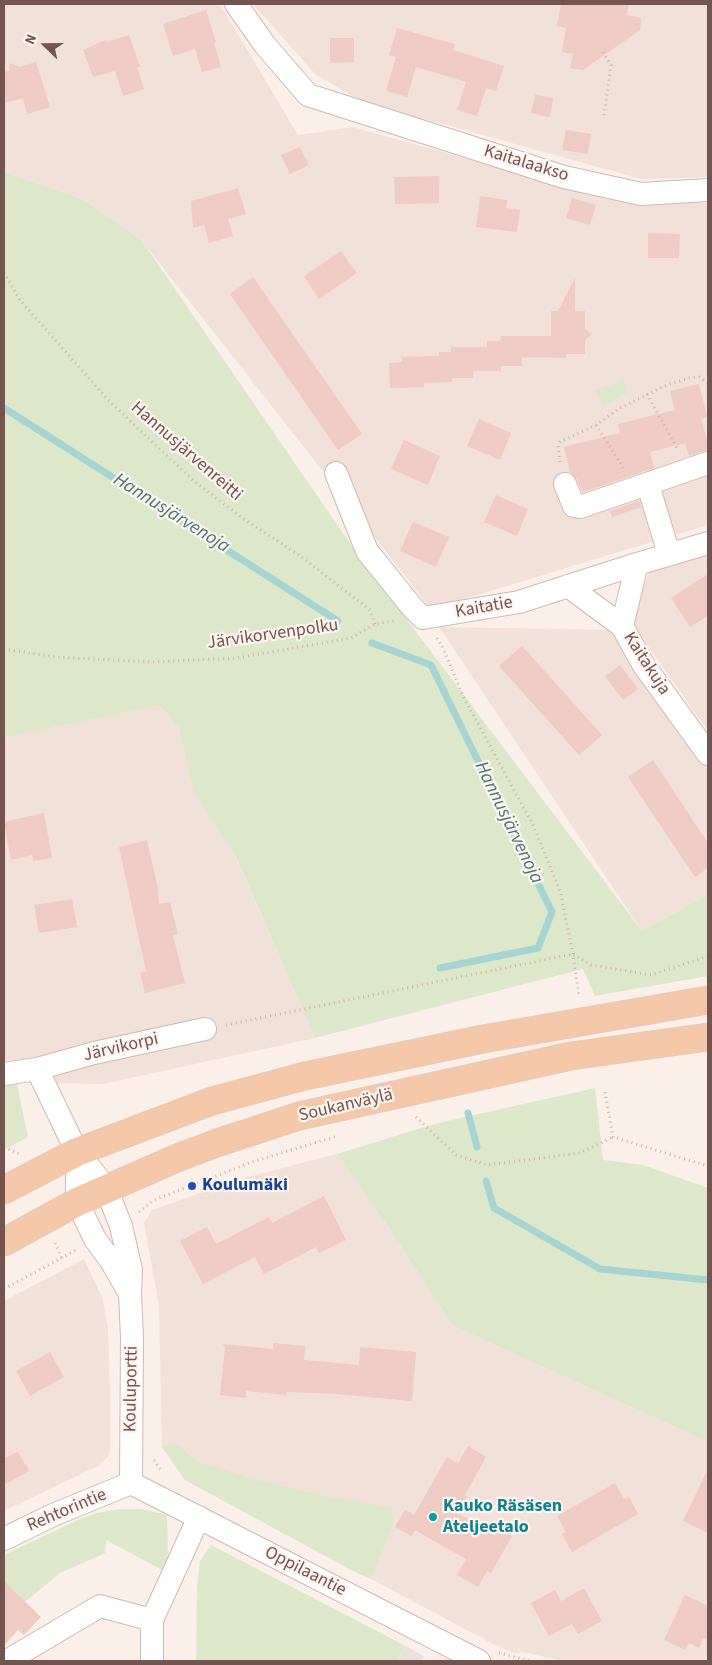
<!DOCTYPE html>
<html>
<head>
<meta charset="utf-8">
<style>
  body { margin:0 }
  #map { position:relative; width:712px; height:1665px; overflow:hidden; background:#fbf0e9; font-family:"Source Sans 3",sans-serif }
  canvas { display:block }
  .frame { position:absolute; inset:0; border:5px solid #74544f; pointer-events:none }
  .north { position:absolute; left:20px; top:20px; width:50px; height:50px; -webkit-text-stroke:4px #fef5f0; paint-order:stroke; rotate:292deg; font-size:14px; font-weight:700; line-height:20px; text-align:center; color:#74544f }
  .north::after { content:''; display:block; margin:auto; width:18px; height:22px; background:#74544f; clip-path:polygon(50% 0,100% 100%,50% 72%,0 100%) }
</style>
</head>
<body>
<div id="map">
<canvas width="712" height="1665"></canvas>
<div class="frame"></div>
<div class="north">N</div>
</div>
<script>
const g = document.querySelector('canvas').getContext('2d');
g.lineJoin = 'round';
function fillPath(path, color) { g.fillStyle = color; g.fill(path, 'evenodd'); }
const shape = rows => new Path2D(rows.map(r => 'M' + r).join(''));
function trace(path, color, width, dash) { g.strokeStyle = color; g.lineWidth = width; g.lineCap = dash ? 'butt' : 'round'; g.setLineDash(dash || []); g.stroke(path); }
function write(font, color, halo, rows, align = 'center') {
  g.font = font + ' "Source Sans 3",sans-serif'; g.lineWidth = 4.5; g.setLineDash([]); g.textBaseline = 'middle'; g.strokeStyle = halo; g.fillStyle = color; for (const [text, x, y, turn = 0] of rows) {
    g.save(); g.translate(x, y); g.rotate((+turn || 0) * Math.PI / 180); g.textAlign = isNaN(turn) ? turn : align; if (halo) g.strokeText(text, 0, 0); g.fillText(text, 0, 0); g.restore();
  }
}
const residential = shape([
  [4,4,220,4,298,135,352,127,628,203,708,203,708,525,431,609,142,241,83,199,4,172],
  [253,4,708,4,708,177,641,179,440,123,373,107,316,75],
  [708,554,708,731,631,622,650,570],
  [439,627,615,630,708,768,708,894,642,931],
  [168,703,315,1038,103,1084,4,1082,4,738],
  [337,1154,391,1231,453,1326,708,1442,708,1661,563,1661,523,1652,515,1653,495,1645,371,1579,355,1572,185,1480,162,1447,159,1306,144,1223,152,1210,243,1178],
  [84,1259,102,1297,108,1327,110,1388,110,1454,100,1465,4,1511,4,1301]
]);
const industrial = shape([
  [404,1645,424,1656,422,1661,398,1661]
]);
const green = shape([
  [4,172,83,199,142,241,358,555,642,931,708,894,708,976,595,996,583,969,315,1038,236,857,194,792,179,728,160,705,4,738],
  [624,381,627,393,604,406,594,390],
  [17,1084,28,1137,4,1150,4,1085],
  [595,1088,603,1160,643,1165,708,1188,708,1442,453,1326,391,1231,337,1154,434,1124],
  [177,1445,200,1463,253,1479,324,1496,392,1508,393,1525,371,1579,355,1572,185,1480,162,1447],
  [120,1509,141,1509,167,1515,168,1559,164,1571,106,1540,105,1553,60,1573,25,1602,12,1589,4,1597,4,1555,80,1519,97,1513],
  [211,1545,404,1645,398,1661,196,1661,197,1588,200,1561]
]);
const stream = shape([
  [4,408,338,621],
  [372,643,431,665,552,912,538,948,440,968],
  [468,1113,477,1147],
  [486,1181,494,1208,600,1269,708,1280]
]);
const building = shape([
  [561,4,629,4,627,15,641,18,640,30,583,70,570,68,573,54,562,52,566,28,557,26],
  [206,10,216,42,214,43,221,67,202,72,195,49,173,56,163,24],
  [397,28,455,44,453,50,504,66,496,91,486,88,477,116,457,110,466,82,416,67,407,97,386,91,396,57,389,55],
  [129,35,140,67,137,67,144,89,123,96,115,71,93,77,83,50,105,40,107,42],
  [330,38,354,38,354,62,330,63],
  [36,62,50,107,27,114,23,98,4,103,4,72,9,71,10,63,19,67],
  [535,95,553,98,550,117,531,113],
  [566,130,591,134,588,154,562,150],
  [300,147,309,165,290,174,281,155],
  [439,176,439,203,395,204,394,177],
  [238,188,246,214,228,219,233,236,209,243,204,225,193,228,191,201],
  [480,196,507,200,506,208,520,210,517,232,476,227],
  [572,198,596,205,590,225,566,218],
  [648,233,680,234,679,258,648,258],
  [341,251,357,273,319,299,304,276],
  [253,277,362,434,338,450,230,294],
  [575,278,575,311,585,311,585,329,592,334,585,340,585,354,566,354,566,358,522,357,522,366,501,366,501,371,473,371,473,378,452,378,452,382,424,383,424,387,390,388,389,363,402,362,402,357,439,356,439,352,451,352,451,347,487,347,487,341,500,341,501,336,551,336,551,311,558,311],
  [699,384,707,417,701,419,708,444,708,450,689,456,685,443,650,452,654,468,583,492,577,479,570,472,564,447,620,433,618,424,675,410,670,391],
  [479,419,511,433,500,460,467,446],
  [404,440,440,456,428,485,391,469],
  [496,495,528,509,517,536,484,522],
  [639,501,641,507,612,517,610,511],
  [413,522,449,537,436,567,400,551],
  [708,574,708,616,690,627,671,598],
  [522,646,602,735,579,755,499,666],
  [620,665,638,689,623,700,605,676],
  [653,760,708,843,708,868,695,877,628,777],
  [44,813,52,858,33,861,32,855,11,860,4,822],
  [147,840,158,888,159,904,170,902,178,934,173,935,185,983,145,993,140,973,146,971,119,847],
  [72,899,77,927,39,933,34,905],
  [324,1196,346,1240,319,1253,316,1247,264,1274,255,1257,203,1284,180,1241,207,1227,216,1244,269,1217,272,1223],
  [273,1343,305,1346,304,1360,359,1365,360,1347,416,1352,412,1401,337,1394,287,1392,286,1395,246,1391,246,1398,220,1395,225,1348,223,1344,273,1349],
  [50,1352,64,1377,30,1396,16,1371],
  [468,1446,486,1457,465,1495,467,1496,457,1514,512,1536,491,1573,487,1571,478,1587,457,1575,466,1559,415,1530,412,1536,395,1527,405,1510,414,1515,447,1457,458,1464],
  [18,1452,29,1471,4,1485,4,1458],
  [708,1469,708,1533,683,1521],
  [615,1483,624,1499,629,1497,638,1514,572,1552,562,1534,566,1532,557,1516],
  [4,1581,41,1617,24,1635,18,1630,4,1646],
  [584,1588,602,1621,578,1634,572,1624,549,1636,531,1603,555,1590,561,1601],
  [685,1595,708,1606,708,1640,703,1638,699,1648,689,1643,685,1650,664,1640]
]);
const path = shape([
  [603,52,611,65,604,116],
  [4,273,20,300,109,401,195,482,244,519,299,555,370,610,375,624],
  [647,394,678,450],
  [596,425,624,469],
  [560,462,558,446,560,442,596,425,620,408,667,385,689,378,699,377,708,383],
  [437,638,442,646,464,698,533,825,560,891,573,954,579,996],
  [4,649,56,657,152,662,237,658,351,638,375,624,394,621],
  [226,1025,573,954,591,965,651,975,708,956],
  [605,1092,613,1137,708,1166],
  [416,1117,456,1155,487,1165,580,1153,613,1137],
  [4,1147,19,1154],
  [139,1212,154,1200,252,1162,337,1136],
  [55,1243,62,1258],
  [4,1289,76,1250],
  [154,1460,162,1472],
  [499,1653,530,1661]
]);
const minor = shape([
  [236,4,265,45,308,95,564,177,641,194,708,190],
  [336,473,367,551,412,607,423,618,519,602,637,564,708,543],
  [565,484,574,506,580,507,708,463],
  [648,485,669,554],
  [637,564,622,626,643,664,708,754],
  [568,586,622,626],
  [37,1069,94,1053,205,1029],
  [4,1074,37,1069,77,1152,106,1188,121,1226,131,1270,130,1294,132,1338,131,1483],
  [77,1152,77,1202,95,1239,111,1261,129,1292],
  [131,1483,479,1661],
  [4,1539,53,1515,131,1483],
  [7,1661,100,1606,152,1620],
  [152,1661,152,1620,199,1517]
]);
const major = shape([
  [4,1190,77,1152,212,1101,305,1076,483,1039,708,1000],
  [4,1242,77,1202,177,1158,217,1143,299,1116,571,1056,708,1037]
]);
const markers = [
  [192,1186,5,"#1a4fb4"],
  [433,1517,5,"#0f9aa8"]
];
const streetNames = [
  ["Kaitalaakso",526,164,17],
  ["Hannusjärvenreitti",186,452,41],
  ["Kaitatie",484,608,-10],
  ["Järvikorvenpolku",273,635,-8],
  ["Kaitakuja",646,664,57],
  ["Järvikorpi",121,1048,-13],
  ["Soukanväylä",346,1106,-13],
  ["Kouluportti",132,1389,-89],
  ["Rehtorintie",67,1511,-23],
  ["Oppilaantie",305,1572,27]
];
const transitNames = [
  ["Koulumäki",202,1186]
];
const cultureNames = [
  ["Kauko Räsäsen",443,1507],
  ["Ateljeetalo",443,1528]
];
const waterNames = [
  ["Hannusjärvenoja",171,514,32],
  ["Hannusjärvenoja",508,823,64]
];
fillPath(residential, '#f2e1d8');
fillPath(industrial, '#eae2df');
fillPath(green, '#dce8c9');
trace(stream, '#a6d4d2', 7);
fillPath(building, '#eecbc3');
trace(minor, '#ceb9b3', 24);
trace(major, '#d8cfce', 29);
trace(path, '#d4aea6', 3, [1, 4]);
trace(minor, '#fff', 22);
trace(major, '#f4c7a8', 28);
for (const [x, y, r, color] of markers) { const dot = new Path2D(); dot.arc(x, y, r, 0, 2 * Math.PI); g.fillStyle = color; g.fill(dot); trace(dot, '#fef5f0', 2); }
write('18px', '#74544f', '#fef5f0', streetNames);
write('bold 18px', '#164399', '#fef5f0', transitNames, 'left');
write('bold 18px', '#0d838f', '#fef5f0', cultureNames, 'left');
write('italic 19px', '#437875', '#fef5f0', waterNames);
</script>
</body>
</html>
